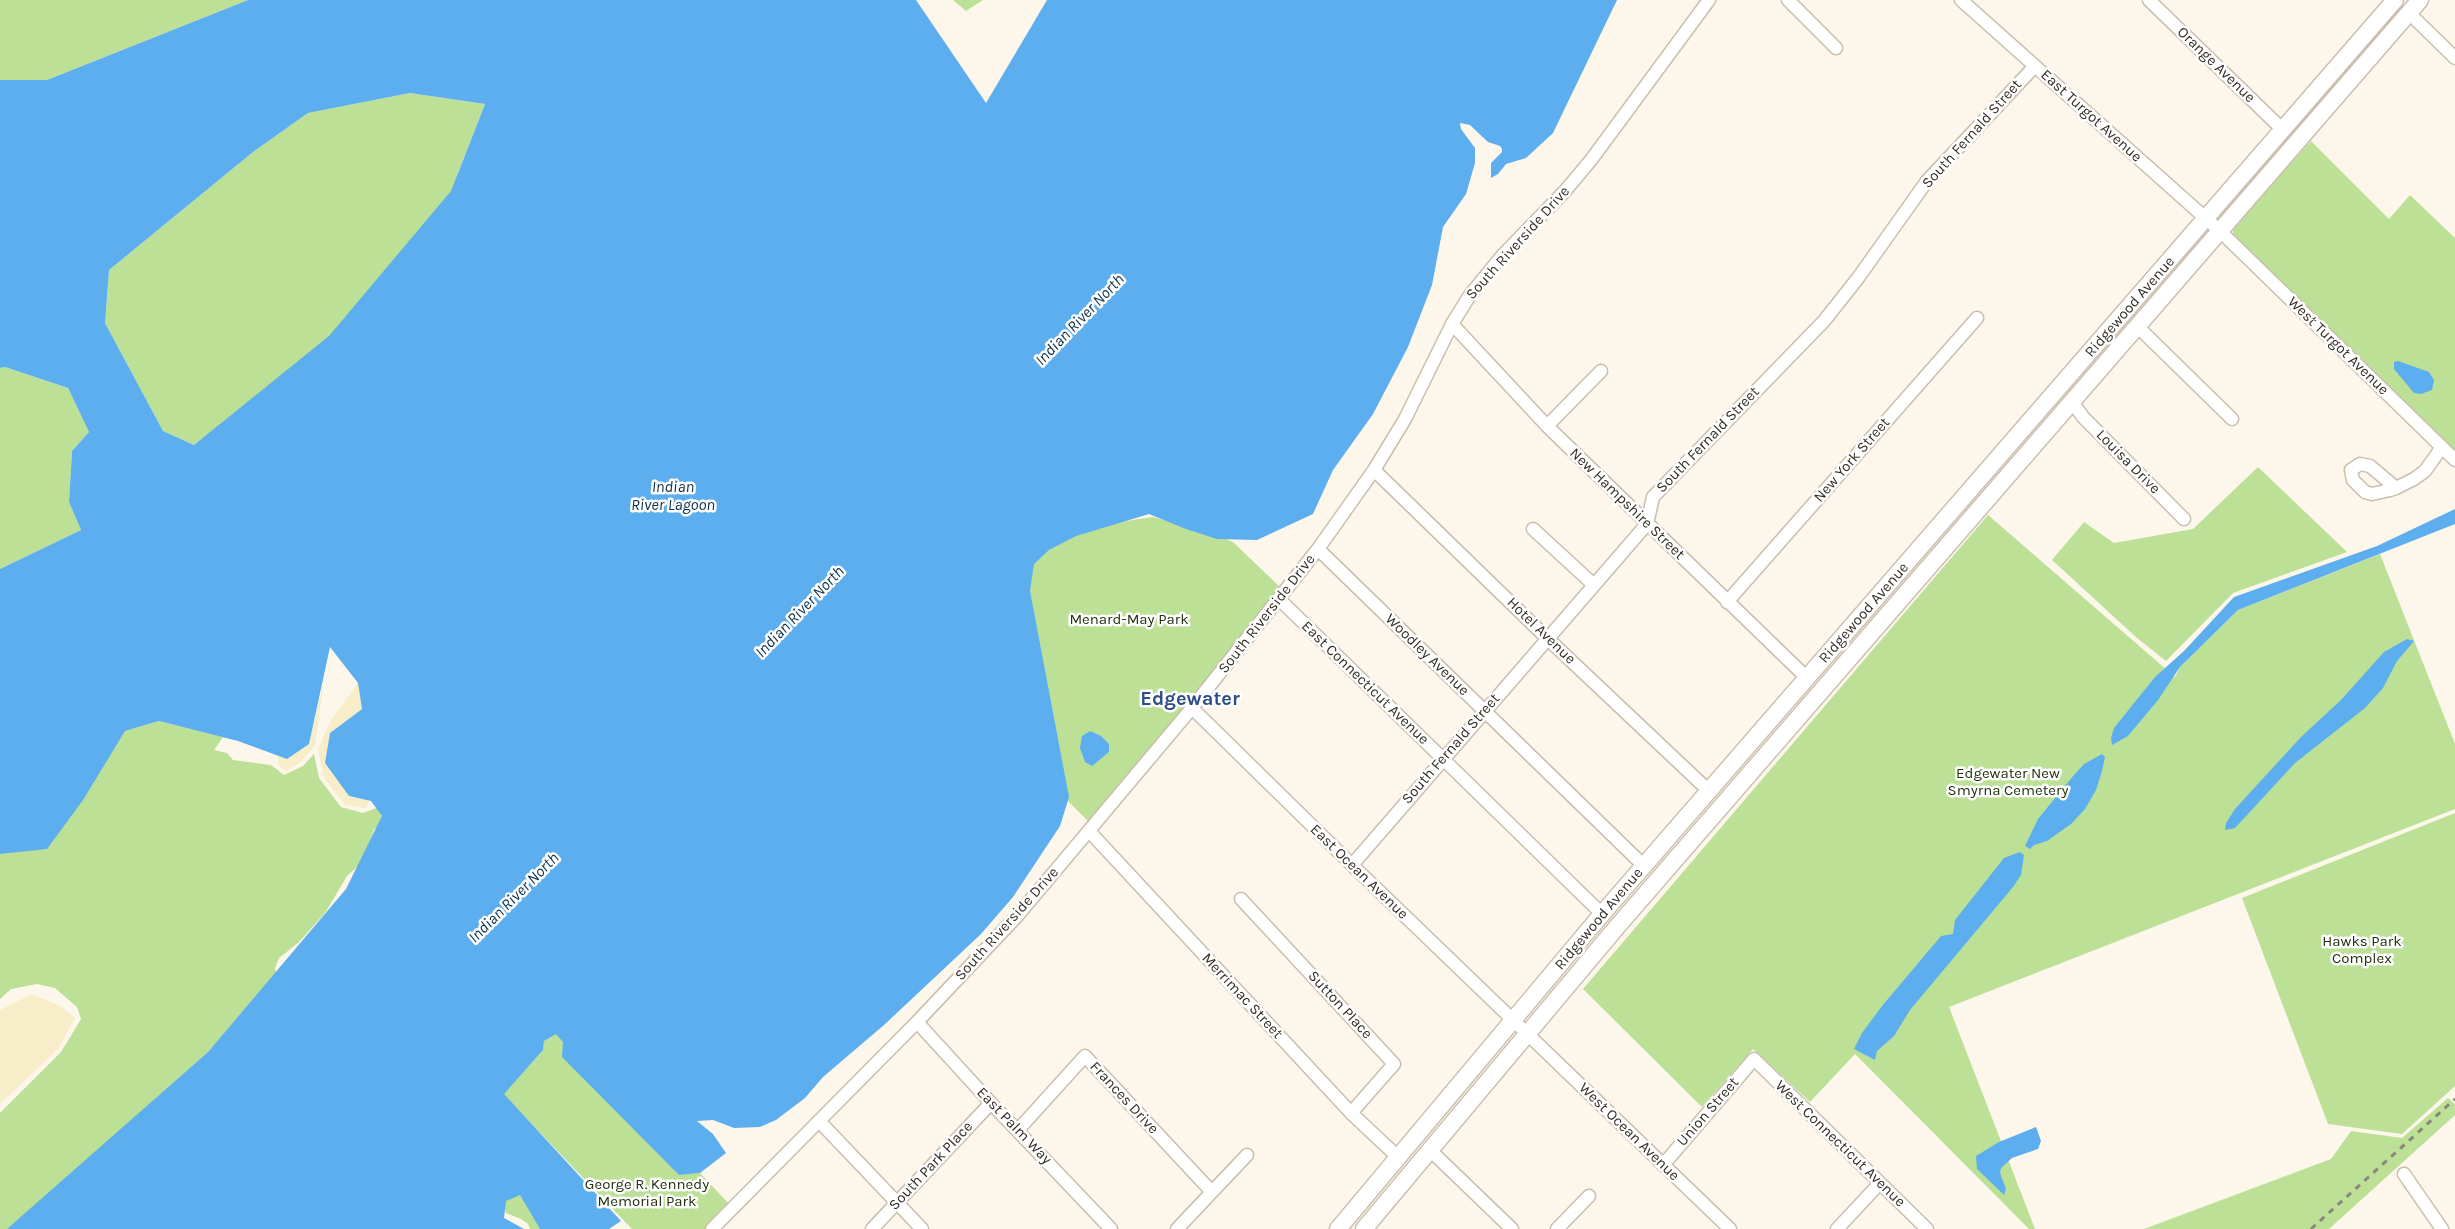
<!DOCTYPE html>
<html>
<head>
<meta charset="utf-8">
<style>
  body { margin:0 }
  canvas { display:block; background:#fdf6eb }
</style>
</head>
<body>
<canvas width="2455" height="1229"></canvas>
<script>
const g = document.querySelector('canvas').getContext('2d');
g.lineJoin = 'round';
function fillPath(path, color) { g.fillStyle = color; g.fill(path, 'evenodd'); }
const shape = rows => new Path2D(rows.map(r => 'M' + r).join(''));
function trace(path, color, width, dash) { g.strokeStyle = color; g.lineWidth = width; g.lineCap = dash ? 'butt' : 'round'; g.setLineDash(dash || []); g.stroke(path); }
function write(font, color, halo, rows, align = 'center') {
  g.font = font + ' Karla,sans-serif'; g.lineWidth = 5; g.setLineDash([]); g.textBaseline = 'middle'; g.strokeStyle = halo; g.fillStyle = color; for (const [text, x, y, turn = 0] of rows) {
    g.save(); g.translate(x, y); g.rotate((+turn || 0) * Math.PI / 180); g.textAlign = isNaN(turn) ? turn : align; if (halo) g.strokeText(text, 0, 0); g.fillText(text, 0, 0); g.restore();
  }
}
const green = shape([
  [0,0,248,0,47,80,0,80],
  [953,0,983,0,966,11],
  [410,93,485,104,457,175,459,186,341,322,338,334,194,445,163,431,105,323,109,270,253,152,308,113],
  [2311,141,2389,219,2410,195,2455,238,2455,451,2233,237,2233,230,2240,219],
  [5,367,68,388,89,432,72,451,69,502,81,530,0,569,0,368],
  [2258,467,2347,552,2233,593,2166,661,2137,638,2052,560,2084,522,2114,543,2193,529],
  [1988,515,2175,677,2180,667,2238,610,2380,554,2455,744,2455,809,1949,1007,2035,1229,2029,1229,1855,1054,1810,1102,1753,1049,1702,1107,1583,989],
  [1153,517,1212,533,1233,542,1282,589,1090,823,1063,796,1019,575,1065,530],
  [159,721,223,737,214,750,227,753,233,760,271,765,284,775,303,766,314,754,319,778,341,807,363,813,379,807,383,822,374,830,369,846,359,865,347,876,325,913,298,943,279,958,275,968,276,972,208,1052,138,1114,123,1130,8,1229,0,1229,0,1113,61,1052,81,1019,77,1007,55,988,37,984,11,989,0,999,0,854,47,848,125,731],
  [2455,813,2455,1086,2402,1134,2328,1124,2242,898],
  [556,1033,679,1175,700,1173,731,1206,708,1229,632,1229,503,1094,543,1050,544,1041],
  [2448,1098,2455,1104,2455,1115,2329,1229,2144,1229,2331,1159,2351,1131,2402,1138],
  [518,1191,541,1229,530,1229,528,1224,521,1219,506,1213,503,1205,508,1194]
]);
const sand = shape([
  [324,679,315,745,300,763,285,771,279,765,278,756,286,758,309,744],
  [358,683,362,709,330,733,348,796,369,801,366,808,345,805,323,776,318,749,331,720],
  [32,994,58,1005,75,1018,58,1049,0,1104,0,1010]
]);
const water = shape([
  [248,0,916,0,986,103,1047,0,1617,0,1553,133,1526,158,1506,164,1498,174,1491,178,1491,163,1502,152,1502,149,1500,146,1488,142,1470,125,1460,123,1461,129,1475,148,1475,163,1466,194,1443,227,1432,285,1408,347,1373,414,1333,470,1313,514,1257,540,1217,539,1186,529,1149,514,1076,536,1049,550,1034,564,1030,591,1069,797,1060,826,1013,897,981,934,884,1025,823,1077,805,1098,776,1120,760,1127,734,1128,713,1120,697,1121,713,1134,726,1153,700,1173,679,1175,562,1057,563,1042,556,1034,544,1041,543,1050,504,1094,621,1221,609,1229,540,1229,520,1195,506,1201,504,1218,524,1229,7,1229,208,1052,346,889,382,816,371,801,349,796,325,763,330,733,362,709,358,683,330,647,309,744,287,759,238,741,159,721,125,731,83,800,47,849,0,854,0,569,81,530,69,502,72,451,89,432,68,388,5,367,0,368,0,80,47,80],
  [410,93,485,104,451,191,329,336,194,445,163,431,105,323,109,270,253,152,308,113],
  [2398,361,2429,372,2434,380,2432,390,2421,394,2414,393,2394,369,2394,362],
  [2455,509,2455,524,2238,610,2180,667,2158,700,2128,736,2112,745,2111,738,2114,728,2155,677,2184,651,2234,597,2377,546],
  [2407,639,2414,641,2397,661,2383,688,2365,708,2295,763,2235,828,2225,830,2226,823,2235,809,2301,737,2341,700,2384,652],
  [1090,731,1101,736,1109,744,1109,752,1092,766,1085,762,1080,748,1082,736],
  [2102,754,2105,757,2102,771,2096,790,2085,809,2071,824,2047,841,2034,845,2030,849,2025,846,2038,819,2074,775,2084,764],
  [2020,852,2024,855,2021,875,2013,887,1910,1010,1894,1036,1877,1051,1875,1060,1854,1049,1862,1033,1882,1006,1941,936,1953,934,1955,920,2004,858],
  [2036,1127,2041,1141,2038,1149,2012,1158,2001,1168,2000,1173,2006,1189,2004,1195,1977,1169,1976,1156,1999,1142]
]);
const minor = shape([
  [1788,0,1836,48],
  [1961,0,2221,232,2455,460],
  [2149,0,2283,130],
  [2409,13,2455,58],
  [1452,324,1547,426,1807,678],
  [2138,327,2232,419],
  [2073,403,2083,417,2184,519],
  [1547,426,1601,371],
  [1374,470,1548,639,1709,791],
  [2396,488,2370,466,2360,464,2351,470,2353,480,2365,492,2372,494,2390,490,2396,488,2414,479,2425,471,2442,447],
  [1533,529,1594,585],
  [1318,549,1644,866],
  [1279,599,1602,914],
  [1727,602,1977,318],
  [1192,708,1352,865,1730,1229],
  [1089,831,1351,1113,1399,1158],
  [1352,865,1647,524,1653,497,1824,321,1858,278,1927,181,2035,66],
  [1241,899,1394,1064,1351,1113],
  [917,1022,991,1103,1111,1229],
  [819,1121,922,1229],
  [1018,1130,1085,1056,1211,1191],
  [1431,1151,1512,1229],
  [1663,1165,1754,1059,1927,1229],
  [2404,1174,2442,1229],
  [712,1229,917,1022,1018,915,1192,708,1318,549,1374,470,1405,419,1452,324,1470,295,1502,256,1565,191,1591,160,1709,0],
  [872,1229,991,1103],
  [1177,1229,1247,1155],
  [1557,1229,1589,1196],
  [1837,1229,1880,1183]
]);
const major = shape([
  [1338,1229,1602,914,2395,0],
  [1364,1229,1616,928,2420,0]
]);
const rail = shape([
  [2311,1229,2455,1099]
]);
const streetNames = [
  ["Orange Avenue",2216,65,44],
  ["East Turgot Avenue",2091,116,42],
  ["South Fernald Street",1972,134,-48],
  ["South Riverside Drive",1518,243,-48],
  ["Ridgewood Avenue",2130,307,-49],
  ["West Turgot Avenue",2338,346,44],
  ["South Fernald Street",1708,440,-46],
  ["New York Street",1852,460,-49],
  ["Louisa Drive",2128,462,45],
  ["New Hampshire Street",1627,504,44],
  ["Ridgewood Avenue",1864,613,-49],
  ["South Riverside Drive",1267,614,-52],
  ["Hotel Avenue",1541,631,44],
  ["Woodley Avenue",1427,655,44],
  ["East Connecticut Avenue",1365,683,44],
  ["South Fernald Street",1451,749,-49],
  ["East Ocean Avenue",1359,872,44],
  ["Ridgewood Avenue",1599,919,-50],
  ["South Riverside Drive",1007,924,-48],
  ["Merrimac Street",1242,996,47],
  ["Sutton Place",1340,1005,47],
  ["Frances Drive",1124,1098,47],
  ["Union Street",1708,1112,-49],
  ["East Palm Way",1014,1126,46],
  ["West Ocean Avenue",1629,1132,44],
  ["West Connecticut Avenue",1840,1144,44],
  ["South Park Place",931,1166,-47]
];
const parkNames = [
  ["Menard-May Park",1129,620],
  ["Edgewater New",2008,774],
  ["Smyrna Cemetery",2008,791],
  ["Hawks Park",2362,942],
  ["Complex",2362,959],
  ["George R. Kennedy",647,1185],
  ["Memorial Park",647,1202]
];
const waterNames = [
  ["Indian River North",1080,320,-46],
  ["Indian",673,487],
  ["River Lagoon",673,505],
  ["Indian River North",800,612,-46],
  ["Indian River North",514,898,-45]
];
const districtNames = [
  ["Edgewater",1190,699]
];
fillPath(green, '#bce096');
fillPath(sand, '#f7edc8');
fillPath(water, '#5daeee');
trace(minor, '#cabead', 15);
trace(major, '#cabead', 19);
trace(minor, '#fff', 12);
trace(major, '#fff', 16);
trace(rail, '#8c867d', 3, [6, 6]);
write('15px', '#322d26', '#fff', streetNames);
write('15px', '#22310d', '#fff', parkNames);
write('italic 16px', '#0c2f49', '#fff', waterNames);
write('bold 20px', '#2f4e86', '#fff', districtNames);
</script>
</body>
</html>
